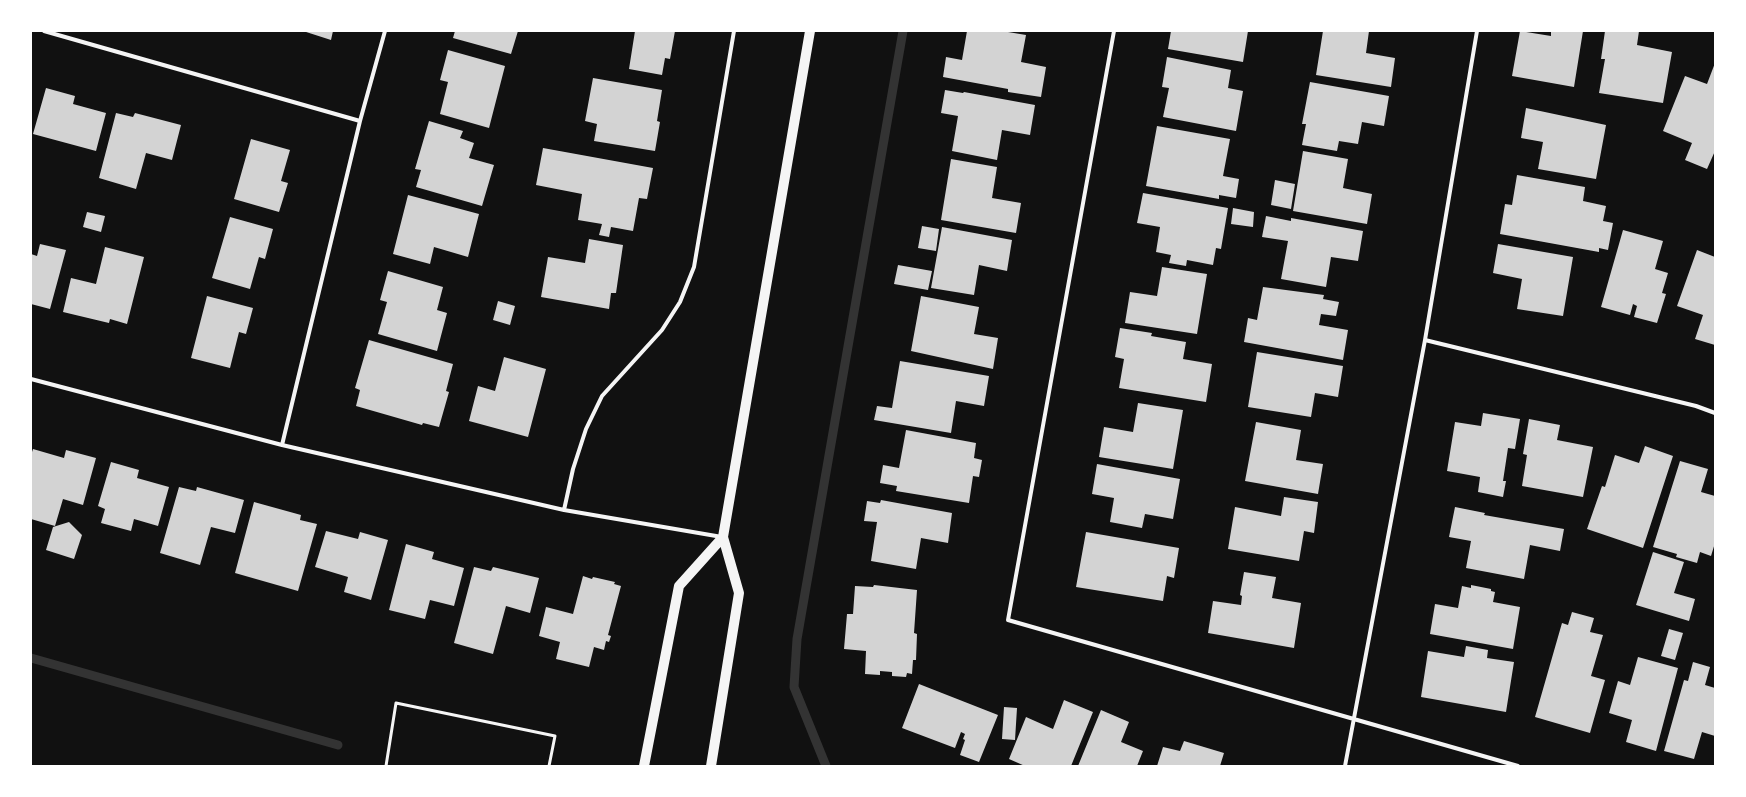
<!DOCTYPE html>
<html>
<head>
<meta charset="utf-8">
<style>
  body { margin:0 }
  #map { position:relative; width:1746px; height:797px; overflow:hidden; background:#111; font-family:"Crimson Pro",serif }
  canvas { display:block }
  .frame { position:absolute; inset:0; border:32px solid #fff; pointer-events:none }
</style>
</head>
<body>
<div id="map">
<canvas width="1746" height="797"></canvas>
<div class="frame"></div>
</div>
<script>
const g = document.querySelector('canvas').getContext('2d');
g.lineJoin = 'round';
const shape = rows => new Path2D(rows.map(r => 'M' + r).join(''));
function trace(path, color, width, dash) { g.strokeStyle = color; g.lineWidth = width; g.lineCap = dash ? 'butt' : 'round'; g.setLineDash(dash || []); g.stroke(path); }
function fillPath(path, color) { g.fillStyle = color; g.fill(path, 'evenodd'); }
const stream = shape([
  [31,658,338,745],
  [826,766,794,687,797,639,903,31]
]);
const building = shape([
  [303,31,333,31,331,40],
  [455,31,518,31,511,54,453,38],
  [635,31,675,31,670,59,665,58,662,75,629,69],
  [967,31,1002,31,1026,35,1021,62,1046,67,1041,97,1008,92,1008,89,943,77,946,57,962,60],
  [1171,31,1248,31,1243,62,1168,49],
  [1323,31,1369,31,1366,53,1395,58,1391,87,1316,75],
  [1520,31,1551,36,1551,31,1583,31,1574,87,1512,76],
  [1605,31,1639,31,1637,45,1672,52,1663,103,1599,93,1605,59,1601,59],
  [448,50,505,66,489,128,440,114,448,82,440,80],
  [1167,57,1231,70,1228,88,1243,91,1236,131,1163,117,1169,88,1162,87],
  [1715,63,1715,151,1707,169,1685,160,1692,143,1663,131,1685,76,1707,84],
  [593,78,662,90,657,121,660,122,655,151,594,141,597,124,585,121],
  [1310,82,1389,96,1384,126,1362,122,1358,144,1339,141,1337,151,1302,145,1306,124,1302,124],
  [46,88,75,96,73,104,106,113,96,151,33,134],
  [945,90,963,93,964,92,1035,105,1030,135,1002,130,997,160,952,151,958,116,941,113],
  [1526,108,1606,125,1596,179,1538,169,1543,142,1521,138],
  [116,113,133,117,135,113,181,125,172,160,146,153,136,189,99,178],
  [429,121,463,131,460,138,474,143,469,158,494,165,482,206,416,187,421,170,415,169],
  [1157,126,1230,139,1223,176,1239,179,1236,198,1219,195,1219,199,1146,186],
  [251,139,290,150,281,181,288,183,279,212,234,199],
  [543,148,653,168,647,199,639,198,633,231,611,227,609,237,599,235,602,224,578,220,582,194,536,185],
  [1303,151,1348,159,1343,188,1372,194,1367,224,1293,211],
  [951,159,997,167,992,198,1021,203,1016,233,941,220],
  [1517,175,1585,187,1583,201,1606,206,1603,221,1613,223,1608,250,1599,248,1599,252,1500,234,1505,204,1512,205],
  [1275,180,1295,184,1291,209,1271,205],
  [1143,193,1228,208,1221,249,1216,248,1213,265,1187,260,1186,266,1169,263,1171,255,1156,252,1160,227,1137,223],
  [408,195,479,214,468,257,434,247,430,264,393,254],
  [1233,208,1254,212,1253,227,1231,224],
  [87,212,105,216,101,232,83,227],
  [1266,216,1291,221,1291,218,1363,231,1358,261,1331,257,1326,287,1281,279,1288,241,1262,237],
  [230,217,273,229,265,259,259,257,250,289,212,278],
  [922,226,939,229,936,251,918,248],
  [942,227,1012,240,1007,271,979,265,974,295,931,288],
  [1623,230,1663,241,1655,269,1668,273,1662,293,1666,294,1657,323,1634,317,1637,306,1633,304,1630,315,1601,307],
  [589,239,623,245,616,293,611,293,609,309,541,297,548,257,585,263],
  [40,244,66,250,50,309,31,304,31,254,37,256],
  [1498,244,1573,257,1563,316,1517,309,1522,279,1493,273],
  [105,247,144,257,127,324,110,319,109,323,63,312,71,278,96,284],
  [1697,250,1715,257,1715,345,1695,339,1703,315,1677,306],
  [898,265,932,271,928,290,894,284],
  [1162,267,1207,274,1197,334,1125,323,1130,292,1157,296],
  [388,271,443,287,437,310,447,313,437,351,378,334,387,302,380,300],
  [1263,287,1324,295,1323,299,1339,302,1336,316,1321,314,1319,325,1348,330,1343,360,1244,342,1248,318,1257,320],
  [207,296,253,308,246,334,239,332,230,368,191,358],
  [921,296,979,307,974,334,998,338,993,369,911,351],
  [498,301,515,306,510,325,493,320],
  [1120,328,1152,333,1151,336,1186,342,1183,359,1212,364,1206,402,1119,388,1124,359,1115,357],
  [369,340,453,364,446,391,449,392,439,427,423,423,422,425,356,406,360,390,355,388],
  [1257,352,1343,366,1338,397,1315,393,1311,417,1248,407],
  [504,357,546,369,528,437,469,421,478,386,495,391],
  [900,361,989,376,984,406,956,401,951,433,874,420,877,406,892,408],
  [1138,403,1183,410,1173,469,1099,457,1104,427,1133,432],
  [1483,413,1520,419,1515,449,1508,448,1503,481,1506,481,1503,497,1478,492,1480,477,1447,471,1455,422,1481,426],
  [1529,419,1560,425,1557,440,1593,447,1583,497,1522,486,1527,455,1523,454],
  [1256,422,1301,430,1296,460,1323,464,1318,494,1245,481],
  [906,430,976,443,974,458,982,460,979,477,973,476,969,503,896,491,897,486,880,483,883,465,899,468],
  [1645,446,1673,456,1643,548,1587,529,1602,486,1605,487,1615,455,1639,463],
  [33,449,64,458,66,450,96,458,83,505,63,499,55,526,31,519,31,455],
  [1680,461,1708,469,1701,492,1715,496,1715,543,1711,556,1700,552,1697,563,1676,557,1677,554,1653,547],
  [111,462,139,470,137,478,169,487,158,526,134,519,131,531,101,523,105,509,98,506],
  [1097,464,1180,479,1173,519,1145,514,1142,528,1110,522,1114,498,1092,494],
  [179,487,196,491,197,487,244,500,235,533,211,527,200,565,160,553],
  [1284,497,1318,502,1314,533,1304,531,1299,561,1228,549,1235,507,1281,516],
  [881,500,952,513,948,543,921,538,916,569,871,561,877,522,864,521,867,501,880,503],
  [254,502,301,515,300,520,317,524,298,591,235,573],
  [1455,507,1485,513,1484,515,1564,529,1560,551,1530,545,1524,579,1466,568,1471,541,1449,537],
  [69,522,82,535,74,559,46,550,53,527],
  [326,531,358,539,360,532,388,540,371,600,344,592,348,577,315,567],
  [1086,532,1179,548,1174,578,1167,576,1163,601,1076,587],
  [406,544,434,552,432,559,464,568,454,606,430,600,425,619,389,610],
  [1653,552,1684,562,1674,593,1695,599,1689,621,1636,605],
  [474,567,491,571,493,567,539,578,530,613,506,606,493,654,454,643],
  [1244,572,1276,577,1272,598,1301,603,1294,648,1208,633,1213,601,1241,605,1242,596,1240,595],
  [583,576,592,579,593,577,615,582,614,584,621,586,608,635,611,636,609,642,606,641,604,650,594,647,589,667,556,659,560,642,539,636,546,607,573,614],
  [874,585,917,590,914,633,917,634,916,660,913,660,912,674,907,673,906,677,892,676,892,672,880,671,880,675,865,674,866,651,844,649,847,614,853,614,855,586,873,587],
  [1471,585,1491,589,1491,591,1495,592,1493,602,1520,607,1513,649,1430,634,1435,604,1458,608,1462,586,1471,588],
  [1572,612,1594,618,1590,632,1603,635,1591,676,1605,680,1590,733,1535,717,1562,623,1568,625],
  [1669,629,1683,633,1675,660,1661,656],
  [1466,646,1488,650,1487,658,1514,662,1506,712,1421,697,1428,651,1464,657],
  [1638,657,1678,668,1656,751,1626,742,1632,720,1609,713,1618,681,1630,685],
  [1693,662,1710,667,1705,685,1715,688,1715,736,1702,732,1694,759,1664,751,1684,680,1688,681],
  [919,684,998,715,979,762,960,755,965,740,963,739,965,734,961,732,955,748,902,728],
  [1064,700,1093,712,1071,766,1025,766,1009,759,1026,717,1053,729],
  [1004,707,1017,708,1015,740,1002,739],
  [1101,710,1129,722,1121,742,1143,751,1137,766,1078,766],
  [1184,741,1224,753,1220,766,1157,766,1163,747,1180,751]
]);
const service = shape([
  [386,766,396,703,555,736,549,766]
]);
const minor = shape([
  [44,31,360,121],
  [1114,31,1008,620,1518,766],
  [1425,340,1696,406,1715,413],
  [31,379,282,445,564,510,722,537],
  [282,445,360,121,385,31],
  [564,510,573,469,586,429,602,396,662,330,680,302,694,267,734,31],
  [1345,766,1425,340,1477,31]
]);
const primary = shape([
  [644,766,679,586,723,537],
  [711,766,739,593,723,537,810,31]
]);
trace(stream, '#333', 9);
fillPath(building, '#d3d3d3');
trace(service, '#f5f5f5', 3);
trace(minor, '#f5f5f5', 4);
trace(primary, '#f5f5f5', 10);
</script>
</body>
</html>
